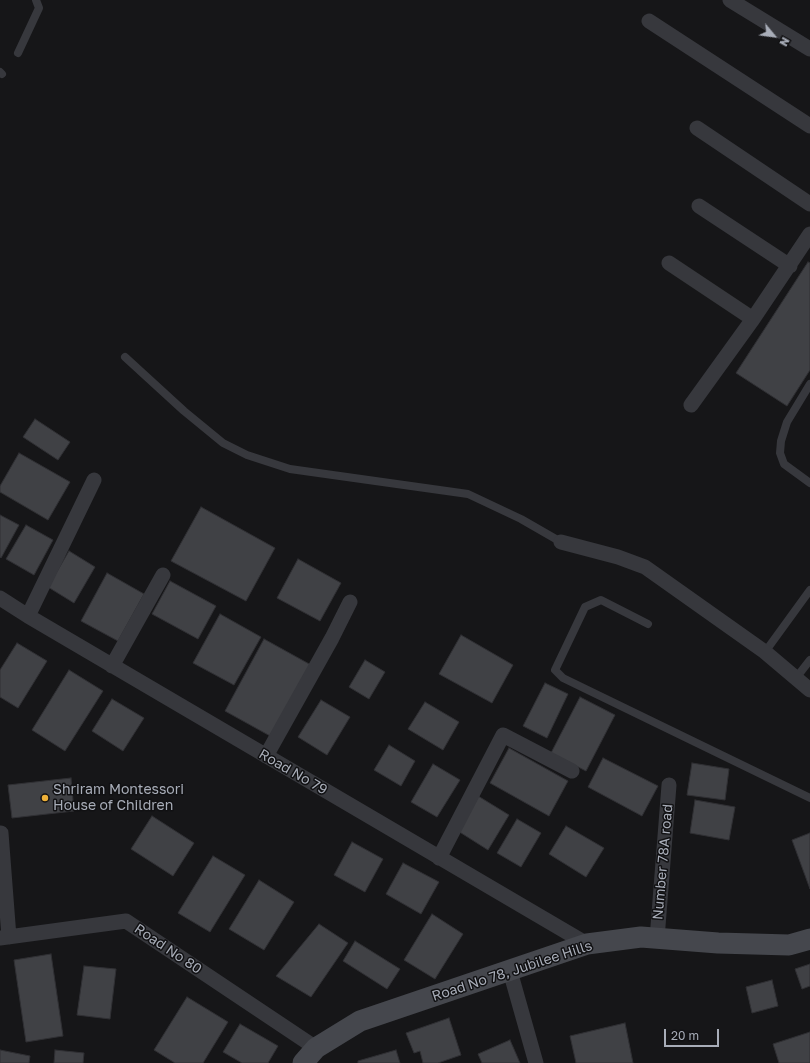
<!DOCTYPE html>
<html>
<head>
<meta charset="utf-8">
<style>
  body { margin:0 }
  #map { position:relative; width:810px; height:1063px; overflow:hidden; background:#161618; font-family:"Golos Text",sans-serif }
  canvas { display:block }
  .north { position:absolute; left:754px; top:16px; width:40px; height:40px; -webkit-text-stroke:3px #111113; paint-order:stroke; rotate:119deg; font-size:11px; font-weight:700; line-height:16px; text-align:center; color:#a8adb8 }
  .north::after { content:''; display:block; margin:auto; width:14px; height:18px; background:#a8adb8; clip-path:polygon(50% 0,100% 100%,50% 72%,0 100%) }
  .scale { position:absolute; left:664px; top:1029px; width:55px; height:18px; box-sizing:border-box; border:2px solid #a8adb8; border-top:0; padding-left:5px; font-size:12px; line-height:14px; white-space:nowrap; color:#a8adb8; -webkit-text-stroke:3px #111113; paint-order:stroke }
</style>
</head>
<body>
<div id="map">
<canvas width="810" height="1063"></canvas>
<div class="north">N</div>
<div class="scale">20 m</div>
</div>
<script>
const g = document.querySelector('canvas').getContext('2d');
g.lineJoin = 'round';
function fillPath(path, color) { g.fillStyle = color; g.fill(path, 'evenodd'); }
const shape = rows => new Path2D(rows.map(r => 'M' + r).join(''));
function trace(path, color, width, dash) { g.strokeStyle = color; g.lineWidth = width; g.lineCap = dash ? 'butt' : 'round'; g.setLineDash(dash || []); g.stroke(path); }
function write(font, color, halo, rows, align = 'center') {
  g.font = font + ' "Golos Text",sans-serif'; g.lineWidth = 3; g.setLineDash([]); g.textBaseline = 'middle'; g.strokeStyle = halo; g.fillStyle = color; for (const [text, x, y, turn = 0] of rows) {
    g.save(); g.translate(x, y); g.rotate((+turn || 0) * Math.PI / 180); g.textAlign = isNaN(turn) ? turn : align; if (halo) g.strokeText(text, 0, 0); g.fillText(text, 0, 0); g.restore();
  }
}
const building = shape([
  [808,262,810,263,810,370,787,406,736,373,808,262],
  [35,419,70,442,58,460,23,437,35,419],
  [19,453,70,482,48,520,0,492,0,486,19,453],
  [201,507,275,548,246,601,171,561,201,507],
  [0,515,19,525,1,558,0,557,0,515],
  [26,525,53,540,34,575,6,559,26,525],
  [69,551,95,567,74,603,48,587,69,551],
  [298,559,341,583,320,621,277,598,298,559],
  [107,573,144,594,118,641,81,621,107,573],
  [170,581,216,606,198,639,152,614,170,581],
  [220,614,261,637,234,685,193,663,220,614],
  [461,635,513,665,492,703,439,674,461,635],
  [264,639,311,665,272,737,225,711,264,639],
  [17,643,47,661,18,708,0,697,0,670,17,643],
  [365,660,385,672,369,699,349,687,365,660],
  [69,670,103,691,65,751,32,730,69,670],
  [545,683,568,694,547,738,523,726,545,683],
  [580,697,615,715,586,771,551,753,580,697],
  [112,699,144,718,123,751,92,731,112,699],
  [321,700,350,717,327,755,298,737,321,700],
  [425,702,459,722,443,750,408,729,425,702],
  [389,745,415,761,401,786,374,770,389,745],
  [509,748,568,781,549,816,490,783,509,748],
  [603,758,658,786,642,816,588,787,603,758],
  [692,763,729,769,725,800,687,795,692,763],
  [433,764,460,780,437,817,411,802,433,764],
  [71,778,74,811,12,818,8,785,71,778],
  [478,796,509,815,488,850,458,831,478,796],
  [695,800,735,807,729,840,690,833,695,800],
  [152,816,194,843,173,876,131,849,152,816],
  [517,819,541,833,521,867,497,853,517,819],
  [566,826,604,848,586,877,549,854,566,826],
  [810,833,810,889,792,840,810,833],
  [352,842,383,859,365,892,334,875,352,842],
  [213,856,245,875,210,932,178,913,213,856],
  [403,863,439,882,421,914,386,894,403,863],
  [259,880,294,902,264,950,229,929,259,880],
  [432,914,463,934,435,979,404,960,432,914],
  [319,924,348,943,311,997,276,976,319,924],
  [355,941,400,969,387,989,343,961,355,941],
  [51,954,63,1036,26,1042,14,960,51,954],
  [810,964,810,986,802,989,795,969,810,964],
  [84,966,116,969,110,1019,77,1015,84,966],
  [772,980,778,1006,752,1013,746,987,772,980],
  [187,997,228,1022,203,1063,175,1063,154,1050,187,997],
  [449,1018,461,1055,438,1063,423,1063,420,1051,414,1053,406,1033,449,1018],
  [625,1023,633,1063,576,1063,570,1036,625,1023],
  [240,1024,278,1046,268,1063,242,1063,223,1052,240,1024],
  [810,1032,810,1063,779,1063,773,1044,810,1032],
  [510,1040,520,1063,482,1063,478,1054,510,1040],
  [0,1050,30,1056,29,1063,0,1063,0,1050],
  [55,1050,84,1053,83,1063,54,1063,55,1050],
  [396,1050,400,1063,358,1063,358,1061,396,1050]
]);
const service = shape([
  [18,53,39,8,36,0],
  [0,72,2,74],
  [125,357,184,411,223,443,247,455,290,469,468,494,521,519,561,542],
  [810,384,787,422,781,441,780,453,784,464,810,483],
  [648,624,601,600,585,607,555,670,563,678,810,798],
  [765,652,810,590],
  [796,678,810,660]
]);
const minor = shape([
  [730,0,810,49],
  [649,21,810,126],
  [697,128,810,204],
  [699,206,790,266],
  [669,263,753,319],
  [691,405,753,319,810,234],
  [561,542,618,557,645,567,765,652,810,690],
  [0,598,28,616,587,944],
  [28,616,94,480],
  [112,666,163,575],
  [266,756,332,638,350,602],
  [1,833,9,937],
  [439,858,503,735,572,771],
  [0,938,126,921,316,1048],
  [657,939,669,785],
  [510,971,536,1063]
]);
const secondary = shape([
  [303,1063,316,1048,360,1021,587,944,641,937,718,943,789,945,810,939]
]);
const markers = [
  [45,798,4,"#eeb038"]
];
const streetNames = [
  ["Road No 79",293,772,30],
  ["Number 78A road",663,862,-85],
  ["Road No 80",168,949,34],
  ["Road No 78, Jubilee Hills",512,971,-18]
];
const poiNames = [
  ["Shriram Montessori",53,790],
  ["House of Children",53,806]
];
fillPath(building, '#404145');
trace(building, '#303034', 1);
trace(service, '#37383d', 8);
trace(minor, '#37383d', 15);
trace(secondary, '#45474d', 21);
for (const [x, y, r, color] of markers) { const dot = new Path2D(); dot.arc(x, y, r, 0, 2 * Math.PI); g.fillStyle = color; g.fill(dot); trace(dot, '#111113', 1.5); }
write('14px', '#a8adb8', '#111113', streetNames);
write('14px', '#a8adb8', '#111113', poiNames, 'left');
</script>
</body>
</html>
